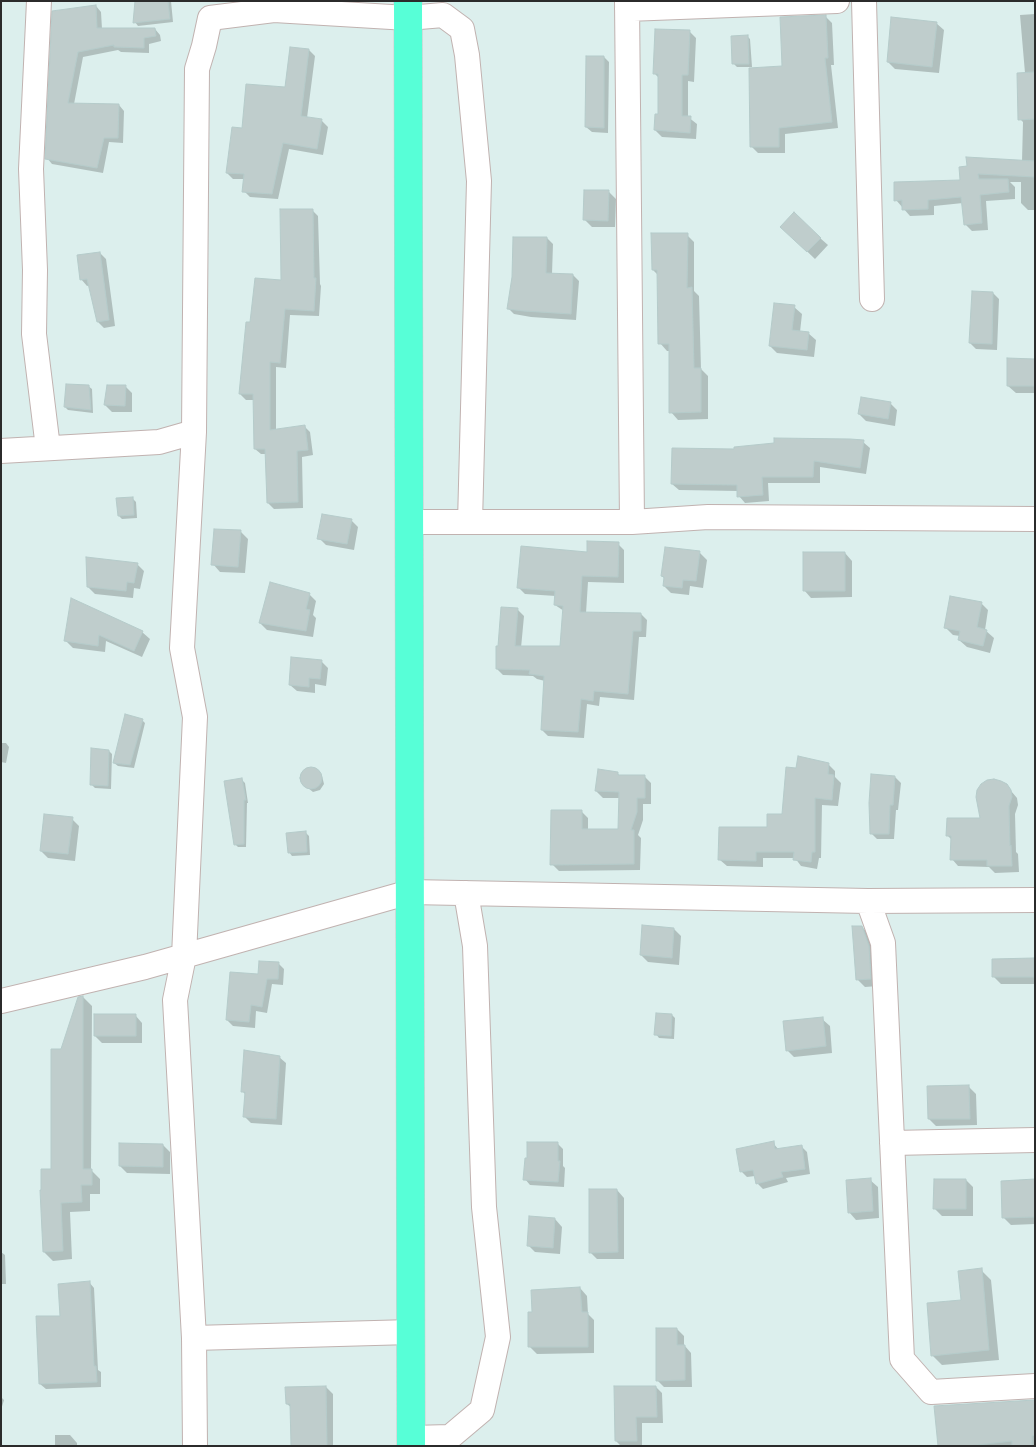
<!DOCTYPE html>
<html>
<head>
<meta charset="utf-8">
<style>
  body { margin:0 }
  #map { position:relative; width:1036px; height:1447px; overflow:hidden; background:#dcefed; font-family:"Space Grotesk",sans-serif }
  canvas { display:block }
  .frame { position:absolute; inset:0; border:2px solid #2b2b2b; pointer-events:none }
</style>
</head>
<body>
<div id="map">
<canvas width="1036" height="1447"></canvas>
<div class="frame"></div>
</div>
<script>
const g = document.querySelector('canvas').getContext('2d');
g.lineJoin = 'round';
function fillPath(path, color) { g.fillStyle = color; g.fill(path, 'evenodd'); }
const shape = rows => new Path2D(rows.map(r => 'M' + r).join(''));
function trace(path, color, width, dash) { g.strokeStyle = color; g.lineWidth = width; g.lineCap = dash ? 'butt' : 'round'; g.setLineDash(dash || []); g.stroke(path); }
const shadow = shape([
  [136,1,171,1,173,22,138,26,135,22],
  [96,6,101,12,102,29,155,29,160,35,161,41,149,44,149,53,121,52,118,50,83,57,74,104,119,105,124,111,123,143,109,142,103,173,52,164,47,158,54,12],
  [1035,14,1035,210,1028,210,1021,203,1021,182,1010,182,1015,187,1015,199,986,201,988,230,972,231,965,224,963,203,934,206,934,215,910,216,896,200,962,181,961,168,1022,161,1023,122,1020,119,1025,73,1020,15],
  [825,16,832,23,834,65,831,65,838,128,785,134,785,153,758,153,751,146,784,67],
  [936,23,944,30,939,73,895,69,888,62],
  [689,31,696,38,694,82,688,81,688,117,697,124,696,139,662,137,655,130,659,115,660,79,655,74],
  [747,36,750,39,752,67,737,67,734,64],
  [309,50,315,56,307,118,322,121,328,127,323,155,289,149,278,199,250,197,244,191,245,179,233,179,227,173,286,88],
  [604,57,609,62,608,133,592,132,586,127],
  [609,192,616,199,615,227,592,227,585,220],
  [312,210,318,216,320,284,321,286,319,316,290,315,286,368,276,367,276,430,304,426,310,432,313,455,302,457,303,508,274,509,268,503,267,454,261,454,255,449,254,400,246,400,240,394,252,323,282,281],
  [789,234,820,238,828,245,815,259],
  [687,235,694,242,694,291,699,296,701,369,708,376,708,419,678,420,671,412,670,351,667,351,660,343,658,275,653,270],
  [547,238,553,244,552,274,573,275,579,281,576,320,531,317,514,314,508,308],
  [100,253,106,259,115,326,104,328,98,322,90,285,87,286,81,279],
  [993,293,999,299,997,350,976,349,970,343],
  [794,307,802,314,800,332,808,333,816,340,814,357,777,353,770,346],
  [1035,360,1035,393,1016,393,1008,386],
  [88,386,92,389,93,413,68,410,65,407],
  [125,386,132,393,132,412,112,412,105,405],
  [890,403,897,410,895,426,866,421,859,414],
  [863,442,870,448,866,474,820,467,820,483,768,483,769,501,745,503,739,496,738,491,679,490,672,484,735,450,775,444],
  [132,498,136,502,137,518,122,519,119,516,118,500],
  [351,520,358,527,354,550,326,545,319,538],
  [241,532,248,539,245,573,220,572,213,564],
  [618,544,624,550,624,583,588,582,586,613,641,614,647,620,646,637,639,637,634,700,600,697,599,706,587,704,584,738,548,736,542,730,545,681,537,679,533,676,503,675,497,669,517,609,524,616,521,648,561,647,564,611,555,605,556,596,525,594,518,587,588,553],
  [700,553,707,560,703,588,690,586,689,595,671,593,664,586,665,579,662,576],
  [845,553,852,561,852,597,811,598,804,590],
  [137,564,144,571,140,589,134,588,133,598,95,594,88,587],
  [309,594,316,601,313,615,316,618,313,637,267,630,260,623],
  [72,600,142,632,150,639,142,657,106,641,105,652,73,648,66,641],
  [981,603,988,610,985,630,994,638,990,653,967,647,959,640,960,636,953,635,946,628],
  [321,661,328,668,326,686,315,684,315,693,297,691,290,685],
  [142,720,145,723,134,768,118,766,114,763],
  [1,743,6,743,9,747,6,763,1,762],
  [109,751,112,754,111,789,95,788,92,785],
  [828,764,835,771,835,777,841,783,838,806,822,805,821,858,819,858,817,869,801,866,795,858,763,858,763,867,727,866,720,860,768,828,783,815,797,769],
  [312,769,322,776,324,784,320,790,313,792,303,784,301,777,305,771],
  [617,773,620,776,645,777,651,783,651,804,643,804,643,820,638,835,641,838,640,870,559,871,552,864,581,811,588,818,588,830,619,831,620,798,603,798,596,791],
  [895,777,901,783,898,810,896,810,894,839,877,839,871,833],
  [242,780,245,783,248,803,247,803,246,847,238,847,235,844],
  [1006,785,1017,798,1018,805,1015,814,1016,852,1018,854,1019,872,995,873,989,867,958,866,952,859,952,840,947,835,981,819],
  [72,819,79,826,75,861,48,858,41,851],
  [306,833,309,836,310,855,292,856,289,852],
  [862,927,869,934,876,954,878,986,865,987,858,980],
  [674,929,681,936,679,965,648,962,641,955],
  [1033,960,1035,961,1035,984,1001,984,994,977],
  [278,963,284,969,283,985,272,984,267,1013,256,1011,255,1028,233,1026,227,1020,259,976],
  [83,997,92,1006,91,1170,100,1179,100,1194,90,1194,90,1211,70,1212,72,1259,53,1261,44,1252,52,1170],
  [135,1015,142,1023,142,1043,102,1043,95,1036],
  [672,1015,675,1018,674,1039,659,1038,656,1034],
  [822,1019,830,1026,832,1053,794,1057,787,1050],
  [279,1057,286,1063,282,1125,251,1123,245,1117,246,1095,242,1091],
  [969,1087,976,1094,977,1125,936,1126,929,1119],
  [773,1143,779,1150,801,1146,807,1152,810,1174,786,1178,788,1182,763,1189,757,1183,755,1176,747,1177,742,1172,737,1150],
  [558,1144,563,1149,563,1166,565,1168,564,1187,530,1185,525,1179,528,1160],
  [163,1145,170,1152,170,1174,127,1173,120,1166],
  [870,1180,878,1187,879,1218,856,1220,849,1212],
  [966,1180,973,1187,973,1216,942,1216,935,1209],
  [1035,1181,1035,1224,1011,1225,1004,1218],
  [617,1190,624,1198,624,1259,597,1259,590,1252],
  [530,1217,555,1219,562,1227,560,1254,535,1252,528,1245],
  [1,1252,5,1255,6,1284,1,1284],
  [981,1270,991,1280,999,1360,942,1365,932,1355],
  [89,1282,94,1288,98,1370,101,1372,101,1387,46,1389,40,1384],
  [580,1288,587,1296,588,1314,594,1320,594,1353,537,1354,530,1347],
  [677,1329,684,1336,684,1345,691,1353,692,1387,664,1387,657,1380],
  [326,1387,333,1394,333,1446,293,1446,292,1408,287,1404],
  [656,1387,662,1393,663,1423,642,1423,642,1446,621,1446,616,1441],
  [1,1397,4,1400,1,1410],
  [1035,1401,1035,1446,939,1446],
  [55,1435,70,1435,77,1443,77,1446,55,1446]
]);
const building = shape([
  [135,1,168,1,170,19,133,23,135,1],
  [96,5,97,28,155,28,156,36,144,38,144,48,114,47,114,45,78,52,68,103,119,104,118,138,104,138,97,168,45,159,52,11,96,5],
  [826,15,828,58,825,58,832,122,779,128,779,147,750,147,749,68,782,66,780,17,826,15],
  [891,17,937,22,932,67,887,62,891,17],
  [655,29,690,30,688,75,682,75,682,116,691,116,690,133,654,130,655,114,658,114,658,74,653,74,655,29],
  [748,35,749,64,732,64,731,36,748,35],
  [290,47,309,49,301,116,322,119,317,149,283,143,272,194,242,192,244,174,226,173,232,127,242,128,246,84,285,87,290,47],
  [586,56,604,56,604,128,585,127,586,56],
  [1035,72,1035,119,1018,120,1017,73,1035,72],
  [966,157,1035,161,1035,177,978,174,979,179,1008,179,1009,192,980,195,982,223,964,225,961,197,928,200,928,209,902,210,902,200,894,201,894,182,960,180,959,167,967,166,966,157],
  [584,190,609,190,608,221,583,220,584,190],
  [280,209,313,209,314,278,316,278,314,311,285,309,280,363,270,362,270,430,305,425,308,450,297,451,298,502,267,503,265,449,254,449,253,394,239,394,246,322,250,322,255,278,281,280,280,209],
  [794,212,821,238,807,252,780,227,794,212],
  [651,233,688,233,687,288,692,287,694,368,701,368,701,412,669,413,669,344,658,344,657,270,652,270,651,233],
  [513,237,547,237,546,273,573,274,571,314,524,311,507,309,512,277,513,237],
  [100,252,109,320,97,322,87,279,80,280,77,255,100,252],
  [972,291,993,292,992,344,969,343,972,291],
  [774,303,795,305,792,330,809,332,807,350,769,346,774,303],
  [1007,358,1035,359,1035,386,1007,386,1007,358],
  [66,384,89,385,91,410,64,407,66,384],
  [107,385,126,385,125,406,104,405,107,385],
  [861,397,891,402,888,419,858,414,861,397],
  [774,438,850,439,864,440,860,468,814,461,813,477,762,477,763,495,737,497,737,485,671,484,672,448,734,449,734,447,774,443,774,438],
  [133,497,134,515,118,516,116,498,133,497],
  [322,514,352,519,347,544,317,539,322,514],
  [214,529,241,530,238,567,211,565,214,529],
  [587,541,619,542,618,577,582,576,580,612,641,613,641,631,633,631,628,694,594,691,593,701,581,699,578,732,541,730,544,676,529,674,530,670,496,669,496,646,498,646,501,607,518,608,515,646,560,646,563,606,554,605,555,591,517,588,521,546,587,552,587,541],
  [665,547,700,551,696,581,683,580,682,588,663,586,664,577,661,576,665,547],
  [803,552,845,552,845,591,803,591,803,552],
  [86,557,138,563,134,583,127,582,126,591,87,587,86,557],
  [270,582,310,593,306,609,310,610,306,631,259,623,270,582],
  [950,596,982,602,977,627,987,630,983,646,958,640,960,631,944,628,950,596],
  [71,598,143,631,134,651,99,635,98,646,64,641,71,598],
  [291,657,322,660,320,679,309,678,309,687,289,685,291,657],
  [125,714,143,719,130,765,113,763,125,714],
  [91,748,109,750,108,786,90,785,91,748],
  [798,756,829,763,828,774,834,775,832,800,815,798,815,852,812,852,811,862,793,860,794,852,756,852,756,861,718,860,719,827,767,827,767,814,782,814,786,767,796,768,798,756],
  '300 778a11 11 0 1 1 22 0a11 11 0 1 1-22 0Z',
  [598,769,618,772,618,775,645,775,645,798,637,798,637,812,631,830,634,830,634,864,550,865,551,810,582,810,582,829,618,829,619,792,595,791,598,769],
  [871,774,895,776,893,805,890,805,889,834,870,834,869,803,871,774],
  [242,778,246,800,244,800,244,844,234,845,224,781,242,778],
  [994,779,1001,781,1007,784,1011,790,1012,797,1009,806,1010,846,1011,845,1012,866,987,866,987,860,950,860,951,836,946,836,947,818,980,818,976,797,977,790,981,784,987,780,994,779],
  [44,814,73,817,68,854,40,851,44,814],
  [306,831,307,852,288,853,286,833,306,831],
  [642,925,674,928,672,958,640,955,642,925],
  [852,926,862,926,869,946,871,979,856,980,852,926],
  [1034,958,1034,977,992,977,992,959,1034,958],
  [259,961,279,962,278,979,267,979,262,1007,251,1005,249,1022,226,1020,230,972,258,974,259,961],
  [83,996,83,1169,92,1169,92,1185,81,1185,82,1202,61,1203,63,1251,43,1252,40,1190,41,1190,41,1169,51,1169,51,1049,61,1049,78,997,83,996],
  [656,1013,672,1014,671,1036,654,1035,656,1013],
  [94,1014,136,1014,136,1036,94,1036,94,1014],
  [823,1017,826,1046,786,1051,783,1021,823,1017],
  [244,1050,280,1056,276,1119,243,1117,245,1092,241,1092,244,1050],
  [969,1085,970,1119,928,1119,927,1086,969,1085],
  [774,1141,775,1149,802,1145,805,1169,781,1172,783,1177,756,1184,753,1170,740,1172,736,1149,774,1141],
  [527,1142,558,1142,558,1161,560,1161,558,1182,523,1180,525,1158,527,1158,527,1142],
  [119,1143,163,1144,163,1167,119,1166,119,1143],
  [871,1178,873,1211,848,1213,846,1180,871,1178],
  [934,1179,966,1179,966,1209,933,1209,934,1179],
  [1035,1179,1035,1217,1002,1218,1001,1181,1035,1179],
  [589,1189,617,1189,618,1252,589,1253,589,1189],
  [529,1216,555,1218,553,1248,527,1246,529,1216],
  [982,1268,989,1350,931,1356,927,1303,961,1300,958,1271,982,1268],
  [90,1281,94,1366,96,1366,97,1382,39,1384,36,1316,60,1316,58,1284,90,1281],
  [580,1287,582,1312,588,1312,588,1347,528,1347,528,1312,532,1312,531,1290,580,1287],
  [656,1328,677,1328,677,1345,685,1345,685,1380,656,1381,656,1328],
  [326,1386,327,1446,291,1446,290,1404,286,1404,285,1387,326,1386],
  [614,1386,656,1386,657,1417,636,1417,637,1441,615,1441,614,1386],
  [1035,1400,1035,1435,1032,1436,1032,1446,1012,1446,1012,1441,969,1446,938,1446,934,1406,1035,1400]
]);
const minor = shape([
  [39,1,31,169,35,270,34,334,48,448],
  [627,1,632,522],
  [864,1,872,299],
  [627,9,837,1],
  [194,432,182,648,195,717,184,956,175,1000,194,1338,195,1446],
  [1,451,159,442,194,432,197,69,204,46,210,18,274,10,408,18,443,15,462,29,467,55,479,181,470,522],
  [409,522,632,522,708,517,1035,519],
  [868,901,883,943,902,1359,931,1392,1035,1386],
  [1,1001,145,967,410,892,868,901,1035,900],
  [892,1143,1035,1140],
  [194,1338,411,1332],
  [411,1438,450,1437,482,1410,498,1337,484,1207,475,946,466,893]
]);
const highway = shape([
  [408,1,411,1446]
]);
fillPath(shadow, '#0003');
fillPath(building, '#bfcdcc');
trace(building, '#b5cbca', 1);
trace(minor, '#c1b2b0', 26);
trace(highway, '#ccc', 29);
trace(minor, '#fff', 24);
trace(highway, '#57ffd7', 28);
</script>
</body>
</html>
